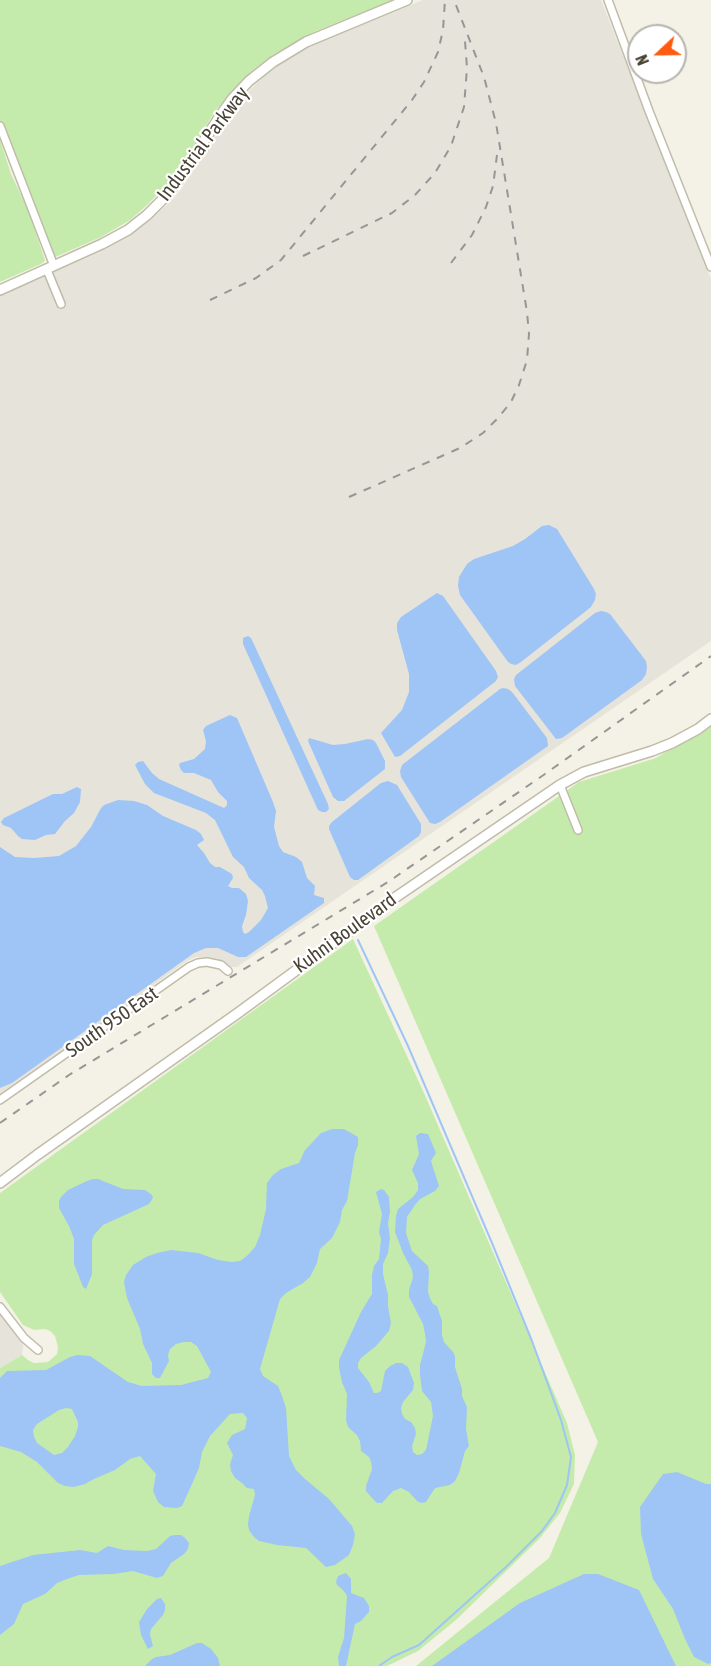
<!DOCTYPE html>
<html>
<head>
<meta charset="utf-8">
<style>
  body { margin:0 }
  #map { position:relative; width:711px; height:1666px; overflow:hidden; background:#f4f2e6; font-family:"Asap Condensed",sans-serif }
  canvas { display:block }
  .north { position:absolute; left:627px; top:24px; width:60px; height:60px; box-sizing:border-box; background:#fff; border:2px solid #b6b4ae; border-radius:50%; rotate:248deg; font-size:16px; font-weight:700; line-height:24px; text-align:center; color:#484335 }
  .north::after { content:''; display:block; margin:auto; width:21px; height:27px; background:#ff5a12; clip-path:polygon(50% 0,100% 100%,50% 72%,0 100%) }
</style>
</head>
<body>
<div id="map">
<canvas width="711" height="1666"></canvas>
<div class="north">N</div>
</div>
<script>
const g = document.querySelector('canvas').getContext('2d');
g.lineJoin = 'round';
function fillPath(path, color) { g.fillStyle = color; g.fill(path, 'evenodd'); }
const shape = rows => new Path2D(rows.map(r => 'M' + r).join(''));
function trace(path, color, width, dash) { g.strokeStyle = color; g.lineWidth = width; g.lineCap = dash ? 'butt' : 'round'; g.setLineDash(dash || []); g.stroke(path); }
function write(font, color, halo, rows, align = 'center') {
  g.font = font + ' "Asap Condensed",sans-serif'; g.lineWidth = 4.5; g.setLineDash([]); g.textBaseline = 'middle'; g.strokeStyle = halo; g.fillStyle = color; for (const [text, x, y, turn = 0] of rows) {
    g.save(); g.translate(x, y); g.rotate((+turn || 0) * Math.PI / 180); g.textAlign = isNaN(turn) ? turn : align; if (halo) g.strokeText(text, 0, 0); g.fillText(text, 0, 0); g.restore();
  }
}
const industrial = shape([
  [423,0,601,0,711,279,711,641,237,967,230,967,218,959,209,957,196,957,187,961,0,1095,0,296,100,252,127,237,151,219,169,203,182,188,225,121,242,98,261,79,283,62,313,45],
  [0,1307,24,1338,22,1355,0,1368]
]);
const green = shape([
  [0,0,393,0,316,31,274,54,253,70,215,111,182,165,165,187,146,206,130,220,101,237,53,258,0,122],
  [0,140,11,174,28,210,45,260,43,263,0,282],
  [711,724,711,1666,416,1666,549,1558,598,1442,374,926,579,782,656,758],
  [353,939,424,1093,567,1423,575,1455,574,1484,560,1513,539,1539,456,1620,418,1651,387,1666,0,1666,0,1368,22,1355,28,1360,34,1363,48,1362,57,1354,58,1347,55,1336,50,1331,45,1329,34,1330,23,1325,0,1292,0,1193]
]);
const water = shape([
  [549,525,557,529,594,589,596,594,595,600,591,607,521,662,516,665,511,664,508,662,460,595,458,586,459,577,467,564,474,559,513,546,525,539,542,526],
  [437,593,443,596,496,671,498,677,496,681,400,756,395,757,381,733,402,710,409,692,409,674,397,630,397,623,401,617],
  [601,611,606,612,610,614,646,661,647,667,646,674,642,680,562,738,556,739,515,686,514,679,516,675,595,613],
  [248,636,251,638,328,804,329,809,326,812,322,812,318,810,243,644,243,638],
  [503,688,508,689,512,692,547,738,548,746,440,822,435,824,430,823,401,777,400,771,402,765,500,689],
  [230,715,237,718,273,802,276,811,274,827,279,846,283,852,296,857,302,862,307,878,315,886,314,895,324,898,324,903,246,957,238,957,218,948,206,948,194,953,12,1083,0,1088,0,847,15,857,34,858,59,856,76,846,91,827,101,808,104,805,118,800,134,801,147,805,163,816,196,830,201,834,204,840,197,845,204,853,210,863,215,867,220,867,232,874,233,878,228,886,232,888,239,888,246,894,248,901,246,915,242,926,243,932,245,934,249,932,261,920,268,908,265,896,262,890,249,878,244,867,233,857,215,820,206,813,154,793,145,784,135,765,138,762,143,761,152,773,159,779,224,808,227,805,227,801,218,792,211,780,194,773,184,773,181,770,179,765,180,763,194,759,205,749,206,741,203,730,206,726],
  [309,738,333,745,345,744,368,739,373,740,376,743,385,761,385,769,344,801,338,801,333,797,308,741],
  [388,781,397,785,421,824,421,832,419,836,358,880,354,880,350,877,329,829,329,826,332,822,381,783],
  [77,787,81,789,80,802,74,813,65,821,55,834,46,835,35,840,22,839,18,836,11,828,3,825,1,822,4,818,53,794,62,794],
  [332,1129,344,1129,358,1137,358,1145,355,1153,347,1201,342,1210,340,1222,332,1238,320,1249,317,1263,310,1277,303,1283,286,1293,280,1299,260,1369,263,1376,278,1386,282,1396,286,1408,289,1456,296,1470,305,1479,329,1499,352,1526,355,1534,353,1545,349,1555,335,1565,326,1567,306,1548,277,1545,259,1541,253,1536,249,1530,248,1524,249,1516,255,1495,254,1489,247,1488,242,1483,235,1478,231,1471,230,1464,233,1455,227,1443,232,1435,245,1429,247,1418,243,1413,230,1414,210,1436,202,1452,199,1468,192,1484,182,1506,177,1508,164,1507,158,1502,153,1491,156,1474,140,1456,130,1459,115,1470,94,1479,85,1484,74,1487,65,1486,58,1483,37,1462,21,1452,0,1446,0,1378,7,1371,46,1370,70,1357,78,1355,90,1356,128,1382,142,1386,181,1385,208,1378,211,1372,197,1346,191,1342,184,1342,176,1344,170,1349,168,1355,169,1361,160,1378,156,1378,152,1374,152,1363,143,1344,140,1329,127,1298,124,1282,126,1275,133,1265,146,1257,157,1253,171,1250,198,1253,218,1260,232,1262,240,1261,248,1255,255,1247,260,1235,266,1209,267,1183,273,1175,281,1169,299,1163,305,1150,309,1146,321,1133],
  [66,1408,72,1409,78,1422,78,1427,75,1436,68,1447,62,1453,54,1455,37,1443,34,1437,33,1430,37,1424,59,1410],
  [420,1133,428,1134,436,1153,431,1161,439,1186,435,1191,420,1199,415,1205,407,1217,406,1233,412,1251,428,1266,429,1272,428,1292,430,1298,433,1304,437,1306,442,1321,442,1335,444,1342,453,1352,455,1356,455,1367,462,1389,462,1396,467,1407,466,1429,469,1446,465,1451,459,1473,455,1481,450,1485,435,1488,426,1502,421,1503,417,1501,409,1492,401,1488,393,1491,382,1503,377,1503,372,1498,366,1491,366,1486,372,1469,371,1462,369,1457,361,1451,360,1441,357,1435,348,1427,346,1420,347,1394,342,1382,339,1368,339,1360,361,1312,372,1294,372,1275,374,1266,379,1259,381,1239,379,1232,382,1214,376,1192,381,1189,384,1190,389,1197,390,1212,388,1223,390,1238,388,1253,383,1264,383,1274,388,1295,388,1306,391,1323,389,1331,376,1346,361,1358,358,1363,358,1368,369,1382,374,1393,377,1393,381,1391,385,1371,390,1366,396,1363,402,1363,408,1367,414,1383,413,1390,403,1402,401,1408,402,1414,405,1419,411,1422,415,1428,416,1434,412,1446,413,1452,417,1455,422,1454,426,1450,433,1416,431,1402,422,1391,420,1375,420,1365,426,1342,425,1334,423,1324,409,1297,409,1290,413,1277,412,1270,403,1253,395,1232,396,1216,398,1209,413,1197,418,1190,418,1183,412,1170,419,1154,416,1136],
  [93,1179,98,1179,123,1189,145,1190,152,1195,153,1198,149,1204,103,1225,94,1235,92,1240,92,1274,86,1289,83,1287,74,1264,74,1239,69,1226,59,1208,59,1201,61,1197,68,1190,87,1181],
  [677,1472,706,1484,711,1484,711,1663,708,1664,694,1657,685,1639,673,1609,653,1579,641,1534,640,1507,663,1474],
  [175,1535,181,1535,185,1538,189,1543,188,1549,184,1554,171,1563,163,1576,157,1578,133,1571,114,1574,79,1575,67,1579,57,1583,45,1594,23,1604,14,1624,0,1635,0,1566,33,1555,80,1550,97,1553,108,1546,124,1550,147,1551,156,1549,170,1536],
  [346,1573,351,1579,351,1593,364,1598,369,1606,369,1612,361,1621,355,1624,346,1666,339,1666,338,1657,344,1638,347,1596,344,1591,337,1585,336,1582,338,1576],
  [584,1574,598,1574,639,1590,676,1666,432,1666,520,1603],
  [161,1598,165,1604,165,1610,163,1615,151,1629,150,1634,153,1646,148,1649,141,1635,139,1622,147,1609,157,1599],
  [197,1643,202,1643,211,1649,218,1658,220,1666,145,1666,152,1659,156,1657,170,1655]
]);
const stream = shape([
  [358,940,408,1046,492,1243,532,1341,561,1420,571,1457,567,1485,555,1513,542,1531,506,1567,419,1645,392,1657,379,1666]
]);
const minor = shape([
  [608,0,649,111,711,267],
  [0,126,54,266],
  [47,270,61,304],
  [560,785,578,830],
  [0,1100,189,967,198,963,207,962,221,965,228,971],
  [0,1307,24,1338,38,1350]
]);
const tertiary = shape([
  [0,290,102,244,128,230,147,215,164,198,178,181,220,116,233,98,249,81,273,62,306,42,407,0],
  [0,1183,37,1155,238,1013,396,897,560,785,584,772,652,751,672,743,698,729,711,719]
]);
const rail = shape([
  [303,256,392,213,415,195,435,173,451,146,464,107,467,68,465,41],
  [451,263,472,235,486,207,493,186,497,155],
  [210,300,256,278,281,260,412,100,424,82,438,52,443,30,445,0],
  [349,497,460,448,483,433,498,418,511,402,519,385,527,360,529,334,527,312,496,123,484,77,454,0],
  [0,1123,69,1075,388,882,545,774,711,656]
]);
const streetNames = [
  ["Industrial Parkway",203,144,-53],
  ["Kuhni Boulevard",345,933,-36],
  ["South 950 East",112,1022,-35]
];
fillPath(industrial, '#e6e3db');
fillPath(green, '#c5ebac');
fillPath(water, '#9ec5f5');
trace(stream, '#9ec5f5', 2);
trace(minor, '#c0bca8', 10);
trace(tertiary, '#c0bca8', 12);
trace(minor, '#fff', 7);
trace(tertiary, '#fff', 9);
trace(rail, '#969696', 2, [8, 8]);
write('20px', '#484335', '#fff', streetNames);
</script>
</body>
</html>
